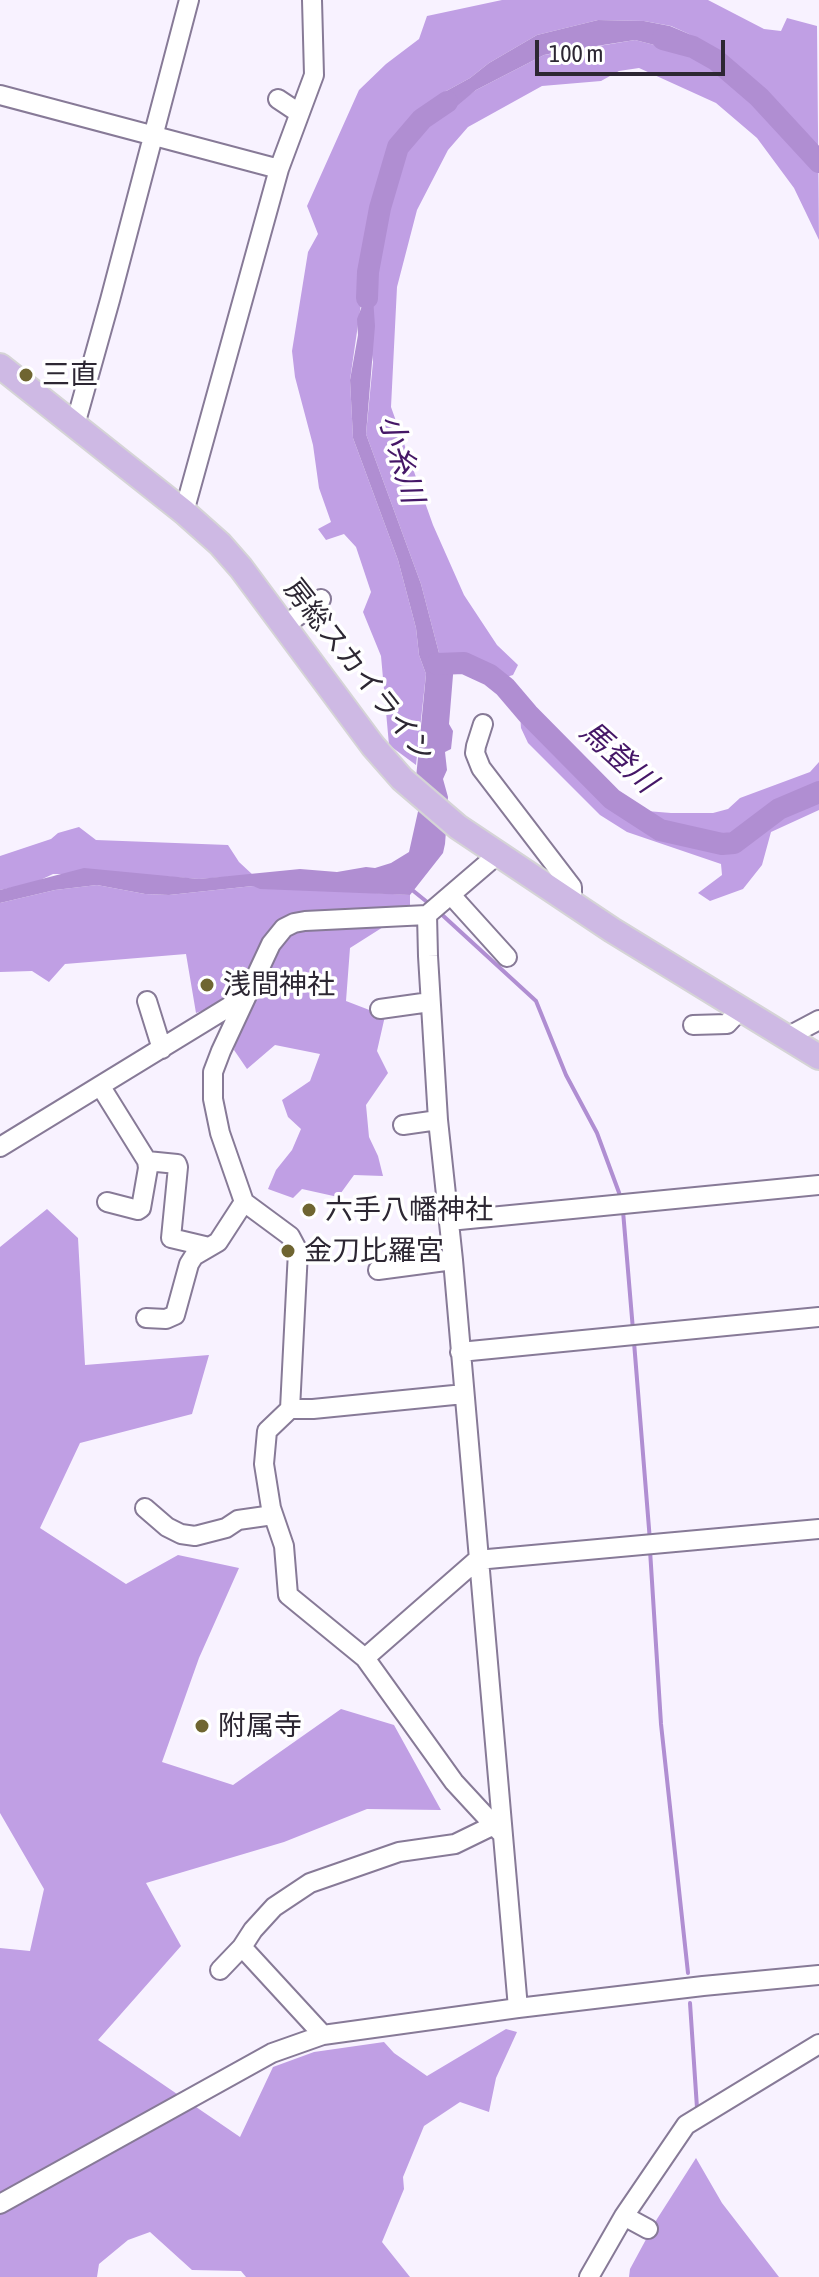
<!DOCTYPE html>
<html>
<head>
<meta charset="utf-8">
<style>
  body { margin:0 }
  #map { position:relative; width:819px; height:2277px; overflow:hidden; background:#f8f2ff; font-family:"Asap Condensed",sans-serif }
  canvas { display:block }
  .scale { position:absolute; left:535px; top:40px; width:190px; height:36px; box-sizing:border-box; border:4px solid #2d2733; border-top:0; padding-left:10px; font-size:24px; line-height:28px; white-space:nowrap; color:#2d2733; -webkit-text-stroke:6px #fff; paint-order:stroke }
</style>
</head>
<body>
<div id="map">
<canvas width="819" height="2277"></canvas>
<div class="scale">100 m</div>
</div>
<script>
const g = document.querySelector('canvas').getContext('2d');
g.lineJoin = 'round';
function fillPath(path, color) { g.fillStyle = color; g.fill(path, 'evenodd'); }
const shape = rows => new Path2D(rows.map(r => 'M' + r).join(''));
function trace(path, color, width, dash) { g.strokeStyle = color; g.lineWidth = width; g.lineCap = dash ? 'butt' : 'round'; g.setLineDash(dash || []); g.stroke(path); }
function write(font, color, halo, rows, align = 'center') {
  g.font = font + ' "Asap Condensed","Noto Sans JP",sans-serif'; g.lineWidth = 7; g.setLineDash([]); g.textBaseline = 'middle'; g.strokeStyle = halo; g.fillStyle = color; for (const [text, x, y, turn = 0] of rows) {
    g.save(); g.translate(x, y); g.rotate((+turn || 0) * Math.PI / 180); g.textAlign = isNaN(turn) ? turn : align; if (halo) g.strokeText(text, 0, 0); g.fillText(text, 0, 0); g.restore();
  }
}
const forest = shape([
  [502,0,708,0,764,29,781,31,787,18,817,26,819,240,794,188,757,138,716,103,639,68,619,71,601,81,542,86,468,127,448,150,417,210,397,287,391,407,433,525,464,595,497,645,518,665,513,675,503,678,486,662,453,662,450,658,444,659,439,653,421,584,366,434,373,362,363,290,350,380,353,438,398,560,416,628,419,655,426,674,416,765,389,745,381,656,363,612,371,592,356,547,344,534,326,540,318,529,331,522,319,488,313,445,295,377,292,351,308,252,318,234,307,206,359,90,386,64,419,39,427,16],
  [598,20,644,21,671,26,689,34,692,46,670,49,635,40,544,55,476,90,443,114,429,117,428,107,439,95,470,78,489,63,537,35],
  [520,714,574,774,622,809,671,813,713,813,728,809,740,798,810,772,819,762,819,810,771,832,762,865,743,889,710,901,698,893,722,875,721,864,627,832,600,815,528,743,521,728],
  [79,827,96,840,228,845,239,862,253,875,199,879,132,874,53,874,34,883,0,890,0,856,51,839,58,833],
  [97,885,145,894,169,895,253,886,410,895,410,910,350,948,346,1001,385,1016,377,1051,388,1073,366,1105,369,1137,378,1156,383,1176,354,1175,338,1197,302,1189,293,1198,268,1189,276,1170,292,1150,301,1129,288,1117,282,1100,310,1081,320,1054,275,1045,247,1069,234,1050,247,994,196,1013,186,954,65,964,49,982,32,971,0,972,0,903,55,890],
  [47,1209,78,1238,85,1365,209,1355,192,1414,80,1443,40,1528,126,1584,178,1555,239,1568,199,1658,162,1762,233,1785,341,1709,394,1725,441,1810,367,1809,284,1842,146,1883,181,1946,98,2040,240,2137,273,2067,314,2052,384,2042,394,2053,427,2076,506,2029,517,2032,496,2078,489,2112,460,2102,424,2126,403,2177,404,2189,382,2242,410,2277,246,2277,241,2271,192,2270,150,2232,128,2240,99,2264,97,2277,0,2277,0,1948,30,1951,44,1889,0,1813,0,1247],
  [696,2158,722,2203,779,2277,629,2277,630,2269,657,2219]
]);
const water = shape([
  [598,20,644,21,670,26,689,34,693,47,670,49,635,40,558,52,544,55,476,90,452,110,425,120,421,116,439,95,470,78,489,63,537,35],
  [371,269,375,326,366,434,421,584,439,653,444,659,450,658,454,663,449,724,453,731,451,749,445,752,447,770,443,779,448,797,447,807,416,778,426,674,419,655,416,628,398,560,353,438,350,380,358,335,357,319,362,306,367,270],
  [419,807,446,831,445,844,443,853,410,895,260,889,253,886,169,895,145,894,97,885,55,890,0,903,0,890,84,868,199,879,300,869,337,872,366,867,375,868,391,863,409,852]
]);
const stream = shape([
  [411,889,432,906],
  [439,912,536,1001,566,1075,597,1133,621,1198],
  [623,1211,633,1330],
  [634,1342,650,1541],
  [650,1550,661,1724,688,1973],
  [690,2003,697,2108]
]);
const river = shape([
  [663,39,693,47,716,60,759,97,819,162],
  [367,298,368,272,380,208,398,147,422,119,447,102],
  [437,664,464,663,490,675,505,687,528,714,612,799,660,830,722,844,734,843,779,809,819,792]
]);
const minor = shape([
  [0,95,279,169],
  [278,99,299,113],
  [75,425,110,300,189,0],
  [184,512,279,169,314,75,312,0],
  [284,626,321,599],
  [483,724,476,746,475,753,481,768,572,887,572,895,567,902],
  [497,855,427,915,428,956,438,1120,453,1260,518,2008],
  [451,895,507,957],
  [427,915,305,921,294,923,284,928,271,944,221,1051,213,1072,213,1099,220,1133,244,1202,290,1236,298,1251,290,1409,267,1431,264,1464,271,1508,284,1546,288,1595,365,1658,454,1782,502,1834],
  [147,1001,162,1049],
  [380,1009,430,1002],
  [693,1025,727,1024,741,1009],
  [787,1037,819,1020],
  [101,1087,147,1161,148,1168,141,1208,138,1210,107,1202],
  [403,1125,438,1120],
  [0,1147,245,997],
  [147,1161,177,1164,178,1167,171,1238,209,1247],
  [449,1221,819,1185],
  [378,1270,453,1260],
  [146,1318,166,1319,175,1315,189,1264,194,1256,218,1242,244,1202],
  [460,1352,819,1317],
  [290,1409,313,1409,464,1394],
  [145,1508,167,1527,181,1534,195,1536,226,1528,238,1520,273,1515],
  [365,1658,477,1560,819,1529],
  [242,1947,323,2035],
  [220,1970,242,1947,253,1930,274,1907,310,1883,399,1852,455,1844,494,1825],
  [0,2204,272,2053,323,2035,518,2008,703,1986,819,1975],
  [624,2216,648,2229],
  [589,2277,624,2216,686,2125,819,2044]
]);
const major = shape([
  [0,366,184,512,220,544,241,568,373,746,402,779,458,827,612,930,819,1057]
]);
const markers = [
  [26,375,8,"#6f6531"],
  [207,985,8,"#6f6531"],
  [309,1210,8,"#6f6531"],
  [288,1251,8,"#6f6531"],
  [202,1726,8,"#6f6531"]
];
const poiNames = [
  ["三直",42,375],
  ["浅間神社",223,985],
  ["六手八幡神社",325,1210],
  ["金刀比羅宮",304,1251],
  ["附属寺",218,1726]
];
const streetNames = [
  ["房総スカイライン",359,671,52]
];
const waterNames = [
  ["小糸川",401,459,74],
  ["馬登川",618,757,42]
];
fillPath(forest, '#c09fe4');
fillPath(water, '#b08ed2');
trace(stream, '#b08ed2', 4);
trace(river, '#b08ed2', 22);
trace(minor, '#877a97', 22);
trace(major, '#d5d4d6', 28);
trace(minor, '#fff', 18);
trace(major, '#ceb9e4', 24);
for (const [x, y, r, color] of markers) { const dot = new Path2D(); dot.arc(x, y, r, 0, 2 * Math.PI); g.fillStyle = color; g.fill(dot); trace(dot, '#fff', 3); }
write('28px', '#2d2733', '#fff', poiNames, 'left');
write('28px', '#2d2733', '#fff', streetNames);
write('italic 30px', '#451767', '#fff', waterNames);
</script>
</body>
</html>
